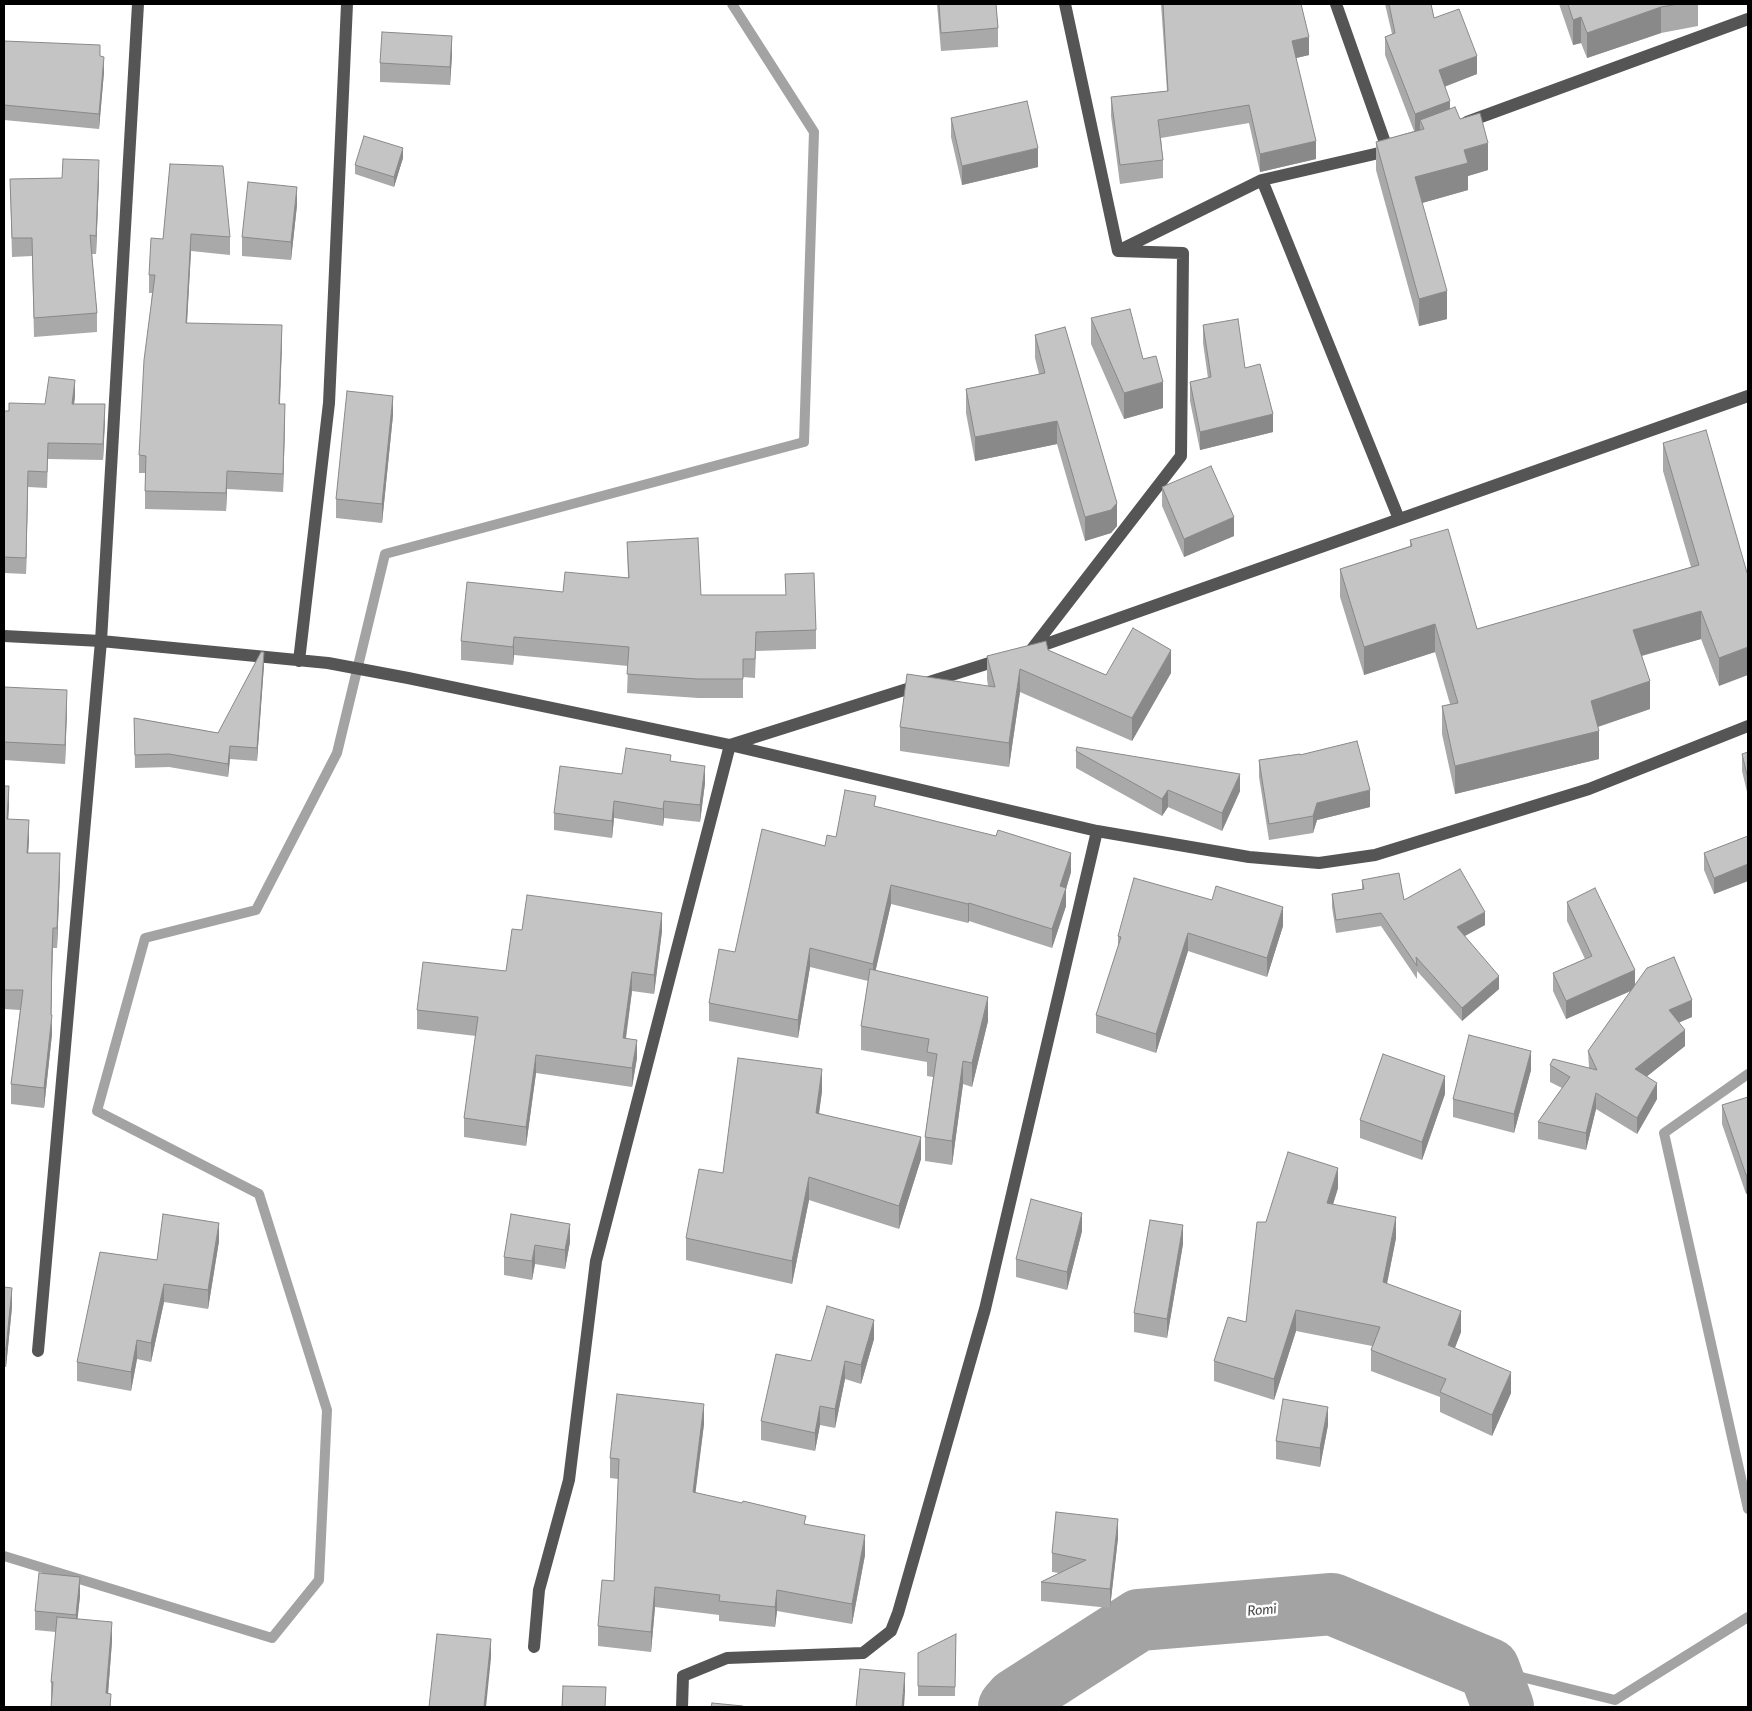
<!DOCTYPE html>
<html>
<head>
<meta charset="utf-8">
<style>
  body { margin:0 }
  #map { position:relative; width:1752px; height:1711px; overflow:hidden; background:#fff; font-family:Lato,sans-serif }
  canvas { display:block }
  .frame { position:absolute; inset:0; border:5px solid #000; pointer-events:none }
</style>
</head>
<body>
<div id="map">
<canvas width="1752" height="1711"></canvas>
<div class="frame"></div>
</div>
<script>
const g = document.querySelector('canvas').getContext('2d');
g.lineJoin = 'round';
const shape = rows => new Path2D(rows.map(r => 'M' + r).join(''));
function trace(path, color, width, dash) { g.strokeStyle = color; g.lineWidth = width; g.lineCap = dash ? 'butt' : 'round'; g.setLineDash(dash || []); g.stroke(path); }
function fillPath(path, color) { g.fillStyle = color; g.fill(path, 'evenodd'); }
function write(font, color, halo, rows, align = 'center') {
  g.font = font + ' Lato,sans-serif'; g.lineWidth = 5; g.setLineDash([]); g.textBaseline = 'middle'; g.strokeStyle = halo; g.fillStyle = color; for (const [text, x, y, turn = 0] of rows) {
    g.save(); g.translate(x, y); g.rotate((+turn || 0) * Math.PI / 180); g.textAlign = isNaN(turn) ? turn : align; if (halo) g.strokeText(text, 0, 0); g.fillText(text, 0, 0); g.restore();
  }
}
const stream = shape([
  [1748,1074,1664,1133,1748,1509],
  [4,1556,272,1638,319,1580,327,1410,259,1194,97,1111,145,938,256,910,337,753,385,554,804,442,814,132,732,4],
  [1489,1669,1615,1700,1748,1617]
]);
const river = shape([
  [1009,1707,1016,1699,1139,1620,1332,1604,1489,1669,1503,1707]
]);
const minor = shape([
  [1065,4,1118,251],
  [1336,4,1388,151],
  [1467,122,1748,19],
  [1262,180,1399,519],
  [4,636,101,641,328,663,408,678,730,745,1097,831,1249,857,1319,863,1375,855,1589,789,1748,726],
  [1032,649,1748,396],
  [1032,649,1181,456,1183,253,1118,251,1262,180,1392,150],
  [299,661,329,403,347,4],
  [38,1351,101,641,138,4],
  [534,1647,539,1590,569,1480,596,1261,730,745,1002,659],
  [682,1707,683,1676,727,1658,863,1653,891,1631,898,1613,985,1309,1097,831]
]);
const wall = shape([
  [937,4,996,4,998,28,998,47,941,51],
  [1161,4,1301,4,1309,55,1296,58,1316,159,1260,172,1249,123,1161,138,1163,160,1163,178,1120,184,1111,116,1111,97,1167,91],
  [1385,4,1431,4,1434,18,1477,74,1445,86,1450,109,1460,119,1488,170,1468,176,1468,190,1422,203,1447,319,1419,326,1376,170,1376,142,1414,131,1385,55,1385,37,1392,34],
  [1559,4,1698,4,1698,26,1661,33,1587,58,1581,43,1573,45],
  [4,41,100,56,104,72,99,129,4,120],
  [452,55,450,85,380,82,380,63],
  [951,118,1038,167,962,185,951,137],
  [403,158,394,187,355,174,355,165],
  [170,164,230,237,230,255,191,251,187,323,282,343,280,404,285,422,283,492,227,489,226,511,145,509,145,473,139,473,139,455,152,293,149,293,149,275,163,239],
  [10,179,99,179,96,254,92,254,97,313,97,332,34,337,32,256,12,257],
  [297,205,291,260,242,256,242,237],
  [1091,318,1143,359,1163,408,1124,419,1091,344],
  [1203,325,1245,368,1273,432,1200,450,1190,401,1190,382,1208,378,1203,343],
  [1035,335,1117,526,1111,533,1085,541,1057,444,975,461,966,413,966,389,1039,374,1035,358],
  [75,396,74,404,105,420,103,460,48,459,47,488,28,487,26,574,4,573,4,411,9,411,45,404],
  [393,415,382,523,336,518,336,499],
  [1663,443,1748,576,1719,686,1701,639,1642,656,1650,709,1598,727,1599,759,1455,794,1442,734,1442,706,1450,704,1435,652,1364,675,1340,597,1340,569,1410,546,1410,540,1477,629,1691,567,1663,471],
  [1162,487,1234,536,1184,557,1162,506],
  [627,542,701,595,786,595,785,574,816,630,816,649,756,651,755,678,743,677,743,698,698,698,627,693,628,666,514,655,513,665,461,660,461,641,563,592,628,578],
  [1048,650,1106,675,1171,673,1132,741,1020,692,1009,767,900,751,900,727,988,686,987,679,987,656],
  [264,665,257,761,230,759,228,777,169,767,135,768,134,718,218,733],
  [4,687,67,709,65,764,4,760],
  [1076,751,1240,791,1222,831,1168,807,1162,816,1076,768],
  [1748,752,1748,796,1742,771,1742,754],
  [1300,755,1370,807,1317,820,1313,833,1269,840,1259,777,1259,760],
  [671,761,705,783,700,822,664,818,663,826,614,818,612,838,554,830,554,813,622,774],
  [4,786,9,806,8,819,29,840,28,853,60,873,57,948,53,948,52,972,51,1015,52,1034,44,1108,11,1104,11,1084,20,1010,4,1009],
  [876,807,1071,872,1066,889,1066,906,1052,948,969,921,968,923,891,904,875,971,988,1021,972,1087,963,1084,952,1165,925,1161,925,1137,933,1077,927,1076,927,1062,861,1050,861,1026,868,981,810,967,798,1038,709,1021,709,1003,735,952,825,846,836,837],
  [1748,836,1748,881,1714,894,1704,870,1704,853],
  [1362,880,1404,900,1485,925,1465,936,1499,989,1462,1021,1417,971,1417,979,1381,926,1336,933,1332,907,1332,894,1362,889],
  [1567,902,1635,985,1692,1017,1679,1022,1685,1046,1647,1076,1657,1099,1637,1134,1596,1109,1586,1150,1538,1139,1538,1122,1562,1088,1550,1082,1550,1065,1589,1068,1588,1051,1631,991,1566,1019,1553,991,1553,973,1585,959,1567,921],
  [1283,926,1267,977,1188,951,1156,1053,1096,1033,1096,1015,1118,948,1118,936],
  [522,930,662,931,654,994,632,991,626,1039,637,1058,632,1087,536,1073,526,1146,464,1137,464,1118,476,1036,417,1029,417,1010,506,971],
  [1531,1070,1514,1133,1453,1117,1453,1099],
  [822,1091,819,1113,921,1159,899,1229,809,1200,792,1284,686,1260,686,1238,723,1173],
  [1445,1094,1422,1160,1360,1138,1360,1120],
  [1748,1097,1746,1194,1722,1124,1722,1105],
  [1338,1188,1333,1204,1396,1238,1387,1284,1461,1332,1455,1348,1511,1393,1492,1436,1440,1412,1440,1397,1371,1371,1371,1350,1372,1346,1296,1331,1274,1400,1214,1381,1214,1361,1246,1322,1266,1222],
  [511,1214,570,1242,565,1269,535,1264,532,1280,504,1275,504,1257],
  [1082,1231,1067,1290,1016,1277,1016,1259],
  [219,1241,208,1309,164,1302,151,1362,137,1359,131,1391,77,1381,77,1362,157,1260],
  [1183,1244,1167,1338,1134,1332,1134,1313],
  [4,1287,12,1307,6,1367,4,1367],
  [874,1339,861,1384,845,1379,835,1428,820,1425,815,1451,761,1440,761,1421,811,1361],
  [704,1424,695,1493,806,1524,865,1555,852,1624,777,1611,775,1627,719,1621,719,1615,655,1607,651,1652,598,1646,598,1626,614,1581,618,1479,610,1478,610,1458],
  [1328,1425,1320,1467,1276,1459,1276,1441],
  [1118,1538,1110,1608,1041,1601,1041,1582,1059,1573,1052,1572,1052,1553],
  [80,1596,77,1619,112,1641,108,1694,111,1707,51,1701,51,1682,56,1632,35,1630,35,1611],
  [956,1634,955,1696,918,1696,918,1653]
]);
const shadedWall = shape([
  [1661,7,1661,33,1587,58,1587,33],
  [1581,17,1581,43,1573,45,1573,20],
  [452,36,452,55,450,85,450,67],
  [1309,37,1309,55,1292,59,1292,41],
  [1477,56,1477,74,1439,89,1439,70],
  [104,57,104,72,99,129,99,114],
  [1450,101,1450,120,1420,120,1420,130,1415,133,1415,114],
  [1316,141,1316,159,1260,172,1260,154],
  [1488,143,1488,170,1468,176,1468,190,1415,205,1415,177,1464,150],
  [403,148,403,158,394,187,394,177],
  [1038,148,1038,167,962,185,962,166],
  [99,160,99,179,96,254,96,236],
  [297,187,297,205,291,260,291,242],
  [191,234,191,251,186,340,186,323],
  [1447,291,1447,319,1419,326,1419,299],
  [282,325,282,343,279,422,279,404],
  [75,380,75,396,72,420,72,404],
  [1163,382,1163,408,1124,419,1124,393],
  [393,396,393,415,382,523,382,504],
  [105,404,105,420,103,460,103,444],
  [285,404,285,422,283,492,283,474],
  [1273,414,1273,432,1200,450,1200,432],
  [1057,421,1057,444,975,461,975,437],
  [28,471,28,487,26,574,26,558],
  [227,471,227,489,226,511,226,493],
  [1117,503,1117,526,1111,533,1085,541,1085,517],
  [1234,517,1234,536,1184,557,1184,539],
  [1701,611,1701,639,1633,658,1633,630],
  [1435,624,1435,652,1364,675,1364,647],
  [514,637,514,655,513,665,513,647],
  [1748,647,1748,675,1719,686,1719,658],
  [1171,650,1171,673,1132,741,1132,718],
  [264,652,264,665,257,761,257,748],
  [1020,669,1020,692,1009,767,1009,743],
  [1650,681,1650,709,1591,729,1591,701],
  [67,690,67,709,65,764,65,745],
  [1599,731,1599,759,1455,794,1455,766],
  [230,746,230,759,228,777,228,764],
  [705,766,705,783,700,822,700,805],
  [1240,774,1240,791,1222,831,1222,813],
  [9,786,9,806,7,839,7,819],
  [1168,790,1168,807,1162,816,1162,799],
  [1370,790,1370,807,1317,820,1313,833,1313,816,1317,803],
  [614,801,614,818,612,838,612,821],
  [664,801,664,818,663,826,663,809],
  [29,820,29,840,27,872,27,853],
  [60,853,60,873,57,948,57,928],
  [1071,853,1071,872,1066,889,1066,906,1052,948,1052,929,1060,886],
  [1748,864,1748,881,1714,894,1714,878],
  [891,885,891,904,873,982,873,964],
  [969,903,969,921,968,923,968,904],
  [1283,907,1283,926,1267,977,1267,958],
  [1485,912,1485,925,1457,940,1457,927],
  [662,913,662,931,654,994,654,975],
  [53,928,51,1030,52,1015,52,1034,44,1108,44,1088],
  [1188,933,1188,951,1156,1053,1156,1034],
  [810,948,810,967,798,1038,798,1020],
  [1635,970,1635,989,1566,1019,1566,1001],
  [632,972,632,991,623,1057,623,1038],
  [1499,976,1499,989,1462,1021,1462,1008],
  [988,997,988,1021,972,1087,972,1063],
  [1692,1000,1692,1017,1669,1027,1669,1010],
  [1685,1030,1685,1046,1635,1086,1635,1069],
  [637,1040,637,1058,632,1087,632,1068],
  [1531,1051,1531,1070,1514,1133,1514,1114],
  [536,1055,536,1073,526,1146,526,1127],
  [963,1061,963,1084,952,1165,952,1141],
  [822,1069,822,1091,816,1135,816,1113],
  [1445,1076,1445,1094,1422,1160,1422,1142],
  [1657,1083,1657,1099,1637,1134,1637,1118],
  [1596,1093,1596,1109,1586,1150,1586,1133],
  [921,1137,921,1159,899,1229,899,1206],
  [1338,1168,1338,1188,1327,1224,1327,1203],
  [1748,1174,1748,1193,1746,1194,1746,1175],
  [809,1177,809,1200,792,1284,792,1261],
  [1082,1213,1082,1231,1067,1290,1067,1272],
  [1396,1217,1396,1238,1383,1303,1383,1282],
  [219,1223,219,1241,208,1309,208,1290],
  [570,1224,570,1242,565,1269,565,1250],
  [1183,1225,1183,1244,1167,1338,1167,1319],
  [535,1245,535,1264,532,1280,532,1261],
  [164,1284,164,1302,151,1362,151,1343],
  [12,1288,12,1307,6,1367,6,1349],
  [1296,1310,1296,1331,1274,1400,1274,1379],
  [1461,1311,1461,1332,1448,1365,1448,1345],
  [874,1320,874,1339,861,1384,861,1365],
  [137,1340,137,1359,131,1391,131,1372],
  [845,1361,845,1379,835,1428,835,1409],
  [1511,1372,1511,1393,1492,1436,1492,1415],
  [704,1404,704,1424,693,1513,693,1492],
  [820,1406,820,1425,815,1451,815,1433],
  [1328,1407,1328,1425,1320,1467,1320,1448],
  [1118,1519,1118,1538,1110,1608,1110,1589],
  [865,1535,865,1555,852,1624,852,1604],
  [80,1577,80,1596,76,1634,76,1615],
  [655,1587,655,1607,651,1652,651,1632],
  [777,1590,777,1611,775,1627,775,1607],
  [112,1622,112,1641,107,1707,106,1693],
  [491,1639,491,1658,486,1707,484,1707],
  [905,1673,905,1692,904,1707,902,1707]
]);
const building = shape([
  [939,4,996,4,998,28,941,33,939,4],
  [1163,4,1301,4,1309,37,1292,41,1316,141,1260,154,1249,105,1158,120,1163,160,1120,165,1111,97,1168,91,1163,4],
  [1389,4,1431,4,1434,18,1459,9,1477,56,1439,70,1450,101,1415,114,1385,37,1395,33,1389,4],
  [1568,4,1678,4,1661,7,1587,33,1581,17,1573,20,1568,4],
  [382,32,452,36,450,67,380,63,382,32],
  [4,41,100,45,100,56,104,57,99,114,4,105,4,41],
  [1027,101,1038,148,962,166,951,118,1027,101],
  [1455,107,1460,119,1480,113,1488,143,1464,150,1468,163,1415,177,1447,291,1419,299,1376,142,1424,129,1420,120,1455,107],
  [364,136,403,148,394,177,355,165,364,136],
  [63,159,99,160,96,236,90,235,97,313,34,318,32,238,12,238,10,179,62,178,63,159],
  [170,164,223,166,230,237,191,234,186,323,282,325,279,404,285,404,283,474,227,471,226,493,145,491,146,456,139,455,144,360,155,275,149,275,151,238,163,239,170,164],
  [248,182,297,187,291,242,242,237,248,182],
  [1130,309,1143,359,1156,356,1163,382,1124,393,1091,318,1130,309],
  [1238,319,1245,368,1260,364,1273,414,1200,432,1190,382,1211,377,1203,325,1238,319],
  [1065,327,1117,503,1111,510,1085,517,1057,421,975,437,966,389,1045,373,1035,335,1065,327],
  [49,377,75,380,72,404,105,404,103,444,48,443,47,472,28,471,26,558,4,557,4,411,9,411,9,403,45,404,49,377],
  [347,391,393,396,382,504,336,499,347,391],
  [1706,430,1748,576,1748,647,1719,658,1701,611,1633,630,1650,681,1591,701,1599,731,1455,766,1442,706,1458,703,1435,624,1364,647,1340,569,1412,546,1410,540,1448,529,1477,629,1699,565,1663,443,1706,430],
  [1211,466,1234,517,1184,539,1162,487,1211,466],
  [698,538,701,595,786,595,785,574,814,573,816,630,756,632,755,659,743,659,743,679,698,679,627,674,629,647,514,637,513,647,461,641,467,582,563,592,565,572,629,578,627,542,698,538],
  [1133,628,1171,650,1132,718,1020,669,1009,743,900,727,907,674,995,687,987,656,1046,641,1048,650,1106,675,1133,628],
  [261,652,264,652,257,748,230,746,228,764,169,754,135,755,134,718,218,733,261,652],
  [4,687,67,690,65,745,4,742,4,687],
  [1357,741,1370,790,1317,803,1313,816,1269,824,1259,760,1300,754,1300,755,1357,741],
  [1077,747,1240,774,1222,813,1168,790,1162,799,1076,751,1077,747],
  [626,748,671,755,670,761,705,766,700,805,664,801,663,809,614,801,612,821,554,813,560,766,622,774,626,748],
  [1748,752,1748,779,1742,754,1748,752],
  [4,786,9,786,7,819,29,820,27,853,60,853,57,928,53,928,52,953,51,1015,52,1015,44,1088,11,1084,23,990,4,990,4,786],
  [845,790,876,796,874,806,996,836,998,830,1071,853,1060,886,1066,888,1052,929,969,903,968,904,891,885,873,964,810,948,798,1020,709,1003,719,949,735,952,762,829,825,846,827,835,836,837,845,790],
  [1748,836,1748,864,1714,878,1704,853,1748,836],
  [1460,869,1485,912,1457,927,1499,976,1462,1008,1416,957,1417,966,1381,913,1336,920,1332,894,1364,889,1362,880,1399,873,1404,900,1460,869],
  [1134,878,1212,900,1216,886,1283,907,1267,958,1188,933,1156,1034,1096,1015,1121,937,1118,936,1134,878],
  [1595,888,1635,970,1566,1001,1553,973,1592,956,1567,902,1595,888],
  [527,895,662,913,654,975,632,972,623,1038,637,1040,632,1068,536,1055,526,1127,464,1118,478,1017,417,1010,423,962,506,971,512,929,522,930,527,895],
  [1674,957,1692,1000,1669,1010,1685,1030,1635,1069,1657,1083,1637,1118,1596,1093,1586,1133,1538,1122,1570,1077,1550,1065,1553,1059,1597,1070,1588,1051,1647,968,1674,957],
  [870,969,988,997,972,1063,963,1061,952,1141,925,1137,937,1054,927,1052,929,1039,861,1026,870,969],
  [1469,1035,1531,1051,1514,1114,1453,1099,1469,1035],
  [1383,1054,1445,1076,1422,1142,1360,1120,1383,1054],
  [738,1058,822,1069,816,1113,921,1137,899,1206,809,1177,792,1261,686,1238,699,1169,723,1173,738,1058],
  [1748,1097,1748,1174,1746,1175,1722,1105,1748,1097],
  [1288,1152,1338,1168,1327,1203,1396,1217,1383,1282,1461,1311,1448,1345,1511,1372,1492,1415,1440,1392,1446,1379,1371,1350,1380,1327,1296,1310,1274,1379,1214,1361,1228,1317,1246,1322,1257,1222,1266,1222,1288,1152],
  [1031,1199,1082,1213,1067,1272,1016,1259,1031,1199],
  [163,1214,219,1223,208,1290,164,1284,151,1343,137,1340,131,1372,77,1362,100,1252,157,1260,163,1214],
  [511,1214,570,1224,565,1250,535,1245,532,1261,504,1257,511,1214],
  [1150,1220,1183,1225,1167,1319,1134,1313,1150,1220],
  [4,1287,12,1288,6,1349,4,1349,4,1287],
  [827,1306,874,1320,861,1365,845,1361,835,1409,820,1406,815,1433,761,1421,776,1354,811,1361,827,1306],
  [617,1394,704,1404,693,1492,742,1503,743,1501,806,1516,804,1524,865,1535,852,1604,777,1590,775,1607,719,1601,720,1595,655,1587,651,1632,598,1626,602,1580,614,1581,619,1459,610,1458,617,1394],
  [1283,1399,1328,1407,1320,1448,1276,1441,1283,1399],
  [1056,1512,1118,1519,1110,1589,1041,1582,1086,1560,1052,1553,1056,1512],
  [39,1573,80,1577,76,1615,35,1611,39,1573],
  [57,1617,112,1622,106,1693,111,1694,110,1707,51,1707,53,1682,51,1682,57,1617],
  [437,1634,491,1639,484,1707,429,1707,437,1634],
  [956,1634,955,1687,918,1686,918,1653,956,1634],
  [860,1669,905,1673,902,1707,856,1707,860,1669],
  [563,1686,606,1687,605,1707,562,1707,563,1686],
  [712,1703,743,1706,743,1707,711,1707,712,1703]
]);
const waterNames = [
  ["Romi",1262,1610,-5]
];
trace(stream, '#a3a3a3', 10);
trace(river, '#a3a3a3', 62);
trace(minor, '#555', 12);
fillPath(wall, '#a9a9a9');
fillPath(shadedWall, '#898989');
fillPath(building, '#c4c4c4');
trace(building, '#898989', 1);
write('italic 14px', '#444', '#fff', waterNames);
</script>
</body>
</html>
